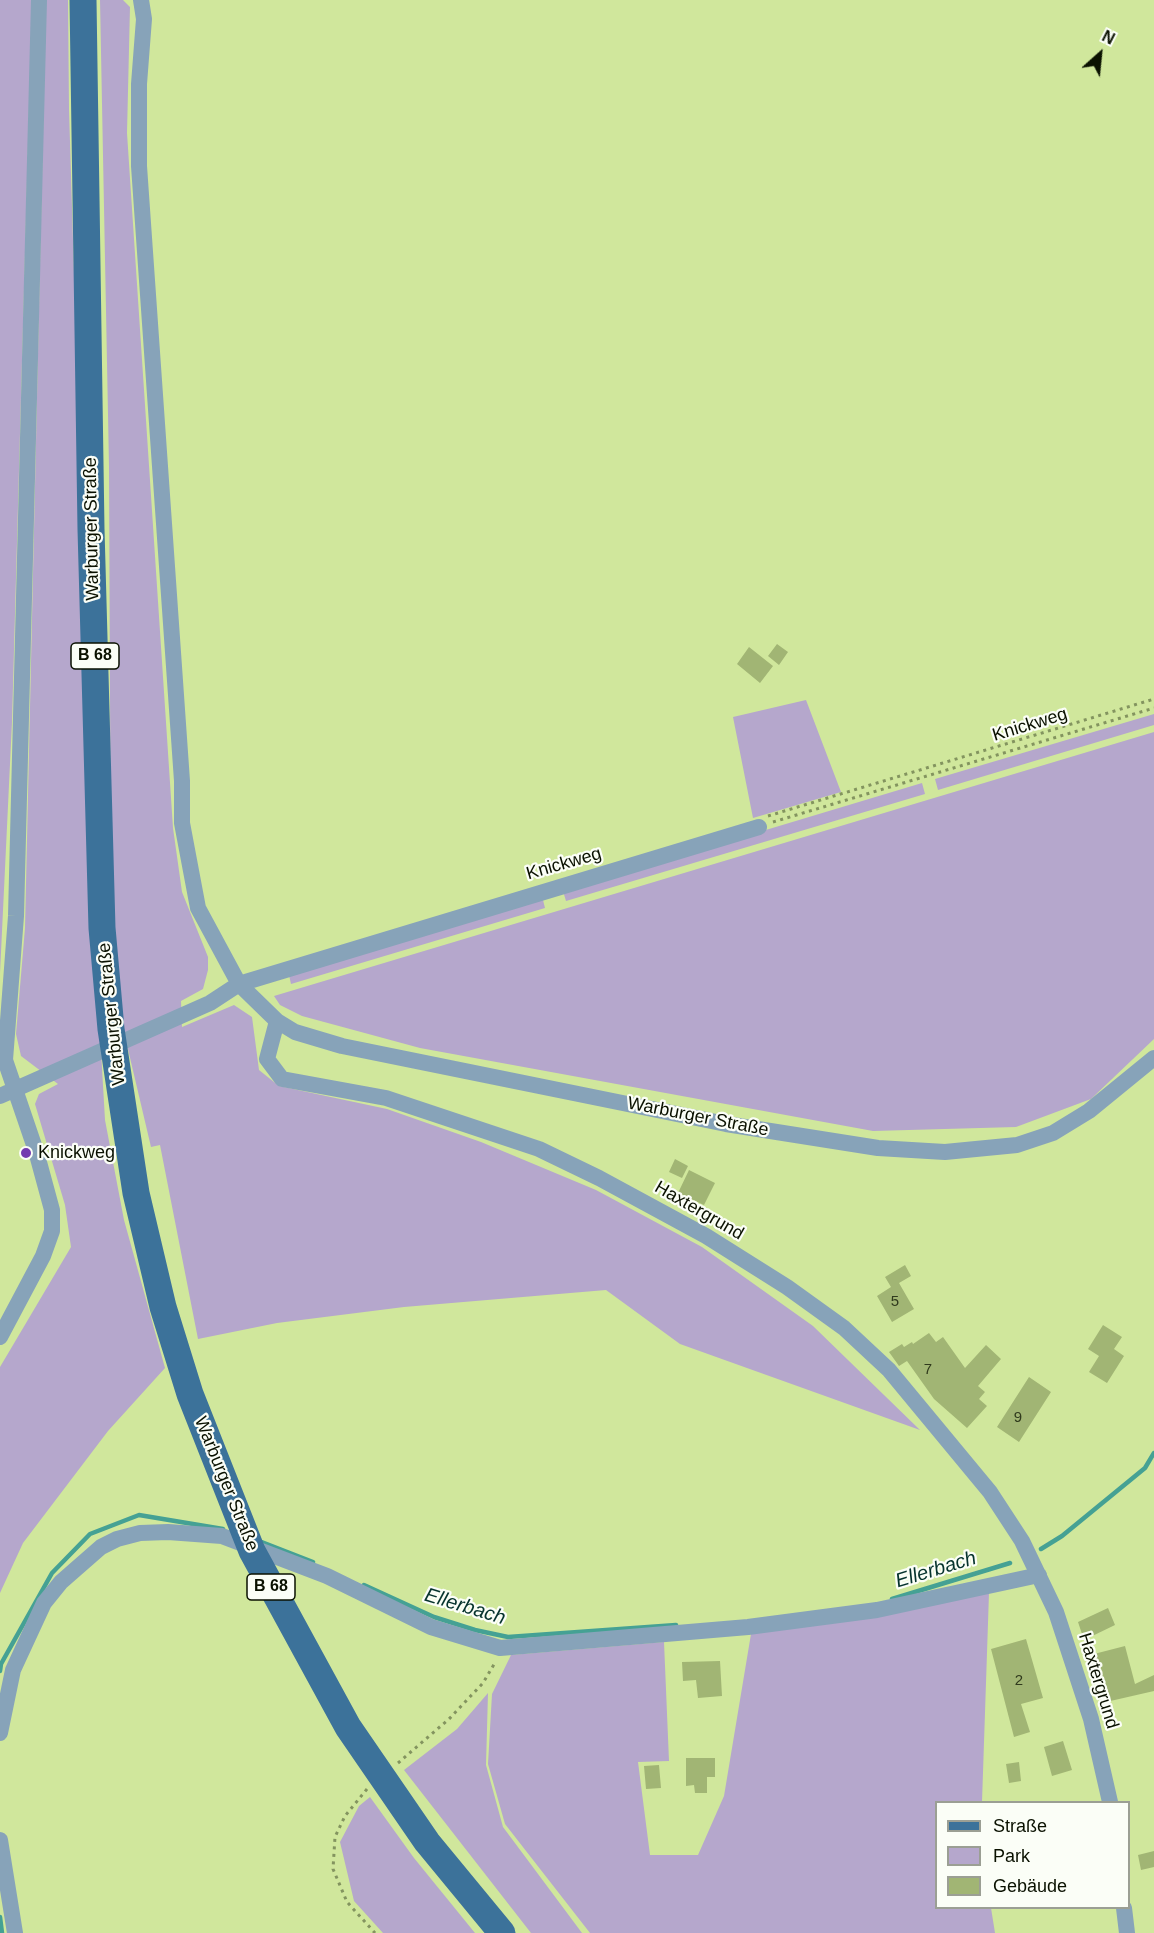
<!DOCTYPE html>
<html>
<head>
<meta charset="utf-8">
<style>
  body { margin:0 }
  #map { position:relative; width:1154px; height:1933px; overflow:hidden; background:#d0e79c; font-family:Arial,sans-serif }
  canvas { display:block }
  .legend { position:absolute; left:935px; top:1801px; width:195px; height:108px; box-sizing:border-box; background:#fbfef7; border:2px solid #9b9f94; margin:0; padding:8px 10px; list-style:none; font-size:18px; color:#0a1100 }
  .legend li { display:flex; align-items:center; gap:12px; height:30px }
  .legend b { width:30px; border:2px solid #9b9f94 }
  .north { position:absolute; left:1070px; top:24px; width:60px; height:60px; -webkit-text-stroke:4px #fbfef7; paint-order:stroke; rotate:27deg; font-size:16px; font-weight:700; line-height:24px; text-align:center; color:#0a1100 }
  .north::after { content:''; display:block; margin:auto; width:21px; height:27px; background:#0a1100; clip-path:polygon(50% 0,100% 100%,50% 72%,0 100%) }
</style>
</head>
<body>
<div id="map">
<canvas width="1154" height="1933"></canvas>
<ul class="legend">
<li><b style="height:8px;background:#3c729a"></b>Straße</li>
<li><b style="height:16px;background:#b5a7cc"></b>Park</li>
<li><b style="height:16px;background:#a1b574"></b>Gebäude</li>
</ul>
<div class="north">N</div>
</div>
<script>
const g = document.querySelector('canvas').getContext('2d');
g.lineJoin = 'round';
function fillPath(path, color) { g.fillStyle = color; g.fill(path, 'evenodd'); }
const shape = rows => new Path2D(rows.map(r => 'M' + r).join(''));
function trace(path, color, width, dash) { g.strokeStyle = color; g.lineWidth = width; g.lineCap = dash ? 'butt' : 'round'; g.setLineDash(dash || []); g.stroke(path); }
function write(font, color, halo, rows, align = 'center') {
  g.font = font + ' Arial,sans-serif'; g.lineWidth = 4.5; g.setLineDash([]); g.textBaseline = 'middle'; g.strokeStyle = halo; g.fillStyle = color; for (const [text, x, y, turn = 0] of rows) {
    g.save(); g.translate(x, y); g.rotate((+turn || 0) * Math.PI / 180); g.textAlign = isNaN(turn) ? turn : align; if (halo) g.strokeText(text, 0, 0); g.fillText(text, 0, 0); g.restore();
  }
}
const green = shape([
  [0,0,32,0,12,722,0,973],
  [46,0,68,0,69,109,94,930,105,1120,124,1220,165,1368,108,1431,23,1543,0,1593,0,1367,71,1247,65,1205,35,1104,39,1094,58,1084,21,1056,16,1034,25,928],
  [100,0,123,0,130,7,127,133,173,828,182,892,208,957,208,970,203,989,181,1001,182,1027,234,1005,252,1017,259,1070,279,1086,387,1109,481,1142,596,1190,702,1247,813,1326,920,1430,680,1344,606,1290,404,1307,277,1323,198,1339,160,1145,151,1147,123,1028,111,927,109,466],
  [806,700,841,792,753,818,733,717],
  [1154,714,1154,725,938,790,935,779],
  [1154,732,1154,1039,1091,1099,1016,1127,873,1131,420,1048,302,1016,280,1005,274,996],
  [922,783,925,794,566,901,563,891],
  [542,896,545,908,291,984,289,975],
  [989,1593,982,1802,936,1802,936,1908,991,1908,995,1933,590,1933,505,1824,488,1764,492,1694,511,1655,664,1642,669,1761,638,1762,650,1855,698,1855,724,1796,751,1634],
  [488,1693,486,1765,503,1827,582,1933,531,1933,404,1770,457,1729],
  [370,1797,414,1858,475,1933,383,1933,354,1901,340,1842,359,1806]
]);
const stream = shape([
  [259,1541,313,1562],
  [1041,1549,1062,1536,1145,1468,1154,1453],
  [364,1585,434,1617,475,1630,508,1637,676,1625],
  [892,1599,1010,1563],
  [0,1671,1,1664,52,1573,90,1534,139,1515,223,1529],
  [0,1917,2,1933]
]);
const building = shape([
  [777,644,788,652,779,665,768,656],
  [749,647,773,666,760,683,737,664],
  [675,1159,688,1166,682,1178,669,1172],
  [689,1170,715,1183,704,1205,678,1193],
  [905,1265,911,1276,899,1283,914,1309,892,1322,877,1296,891,1287,885,1277],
  [1103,1325,1122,1337,1114,1349,1124,1356,1107,1383,1089,1372,1099,1356,1088,1349],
  [929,1333,936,1342,943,1337,965,1368,986,1345,1001,1359,978,1386,985,1392,979,1399,987,1406,967,1428,934,1399,907,1361,899,1366,889,1352,902,1344,904,1347,912,1342,913,1344],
  [1029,1377,1051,1392,1019,1442,997,1427],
  [1108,1608,1115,1625,1084,1640,1078,1622],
  [1026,1639,1043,1698,1021,1704,1030,1732,1014,1737,991,1649],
  [1125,1646,1135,1684,1154,1675,1154,1691,1106,1702,1094,1654],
  [720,1661,722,1696,698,1698,696,1680,683,1681,682,1662],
  [1063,1741,1072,1770,1052,1776,1044,1747],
  [686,1758,715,1758,715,1777,707,1777,707,1793,695,1793,694,1785,686,1786],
  [1019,1762,1021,1781,1009,1783,1006,1764],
  [659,1765,661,1788,646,1789,644,1766],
  [1154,1851,1154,1867,1141,1870,1138,1855]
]);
const path = shape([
  [768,816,1154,699],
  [773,822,1154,708],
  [398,1763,449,1719,483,1683,496,1661],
  [367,1789,345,1816,335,1837,333,1869,347,1902,375,1933]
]);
const minor = shape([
  [141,0,144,19,139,84,139,166,182,781,182,823,198,908,239,984,277,1021,295,1032,342,1046,726,1124,878,1148,945,1152,1017,1145,1053,1133,1089,1111,1154,1058],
  [277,1021,267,1059,282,1079,386,1098,539,1149,599,1178,706,1236,787,1287,844,1328,889,1370,990,1492,1022,1541,1056,1612,1091,1719,1110,1802],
  [0,1096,210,1003,239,984,759,827],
  [0,1337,43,1256,52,1231,52,1210,36,1151,5,1060,16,916,39,0],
  [0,1733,13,1670,44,1603,61,1582,101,1547,117,1539,140,1533,168,1532,222,1536,327,1576,431,1627,500,1648,748,1627,877,1610,1039,1575],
  [0,1840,15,1933],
  [1124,1908,1127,1933]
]);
const primary = shape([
  [83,0,91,529,102,928,111,1029,136,1193,163,1307,190,1394,252,1551,348,1727,427,1842,502,1933]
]);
const markers = [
  [26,1153,6,"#743ab0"]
];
const numberNames = [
  ["5",895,1302],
  ["7",928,1370],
  ["9",1018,1418],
  ["2",1019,1681]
];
const shields = [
  [95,656,48],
  [271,1587,48]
];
const shieldNames = [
  ["B 68",95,656],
  ["B 68",271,1587]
];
const streetNames = [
  ["Warburger Straße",92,529,-91],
  ["Knickweg",1030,725,-17],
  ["Knickweg",564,864,-16],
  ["Warburger Straße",112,1014,-96],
  ["Warburger Straße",698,1117,11],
  ["Haxtergrund",699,1211,30],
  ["Warburger Straße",226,1484,68],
  ["Haxtergrund",1098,1681,73]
];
const poiNames = [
  ["Knickweg",38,1153]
];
const waterNames = [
  ["Ellerbach",936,1570,-17],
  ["Ellerbach",465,1607,17]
];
fillPath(green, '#b5a7cc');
trace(stream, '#45a194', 4.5);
fillPath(building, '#a1b574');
trace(path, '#83945f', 3, [3, 4.5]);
trace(minor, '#87a3b9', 16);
trace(primary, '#3c729a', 27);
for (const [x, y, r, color] of markers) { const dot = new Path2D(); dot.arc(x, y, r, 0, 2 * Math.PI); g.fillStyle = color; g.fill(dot); trace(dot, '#fbfef7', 2); }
write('15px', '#303a1d', null, numberNames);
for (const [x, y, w] of shields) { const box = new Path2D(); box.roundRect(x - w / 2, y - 13, w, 26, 4.5); g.fillStyle = '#fbfef7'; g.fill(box); trace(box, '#0a1100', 1.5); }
write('bold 16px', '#0a1100', null, shieldNames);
write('18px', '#0a1100', '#fbfef7', streetNames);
write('18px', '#0a1100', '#fbfef7', poiNames, 'left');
write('italic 20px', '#06332d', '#fbfef7', waterNames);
</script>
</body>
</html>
